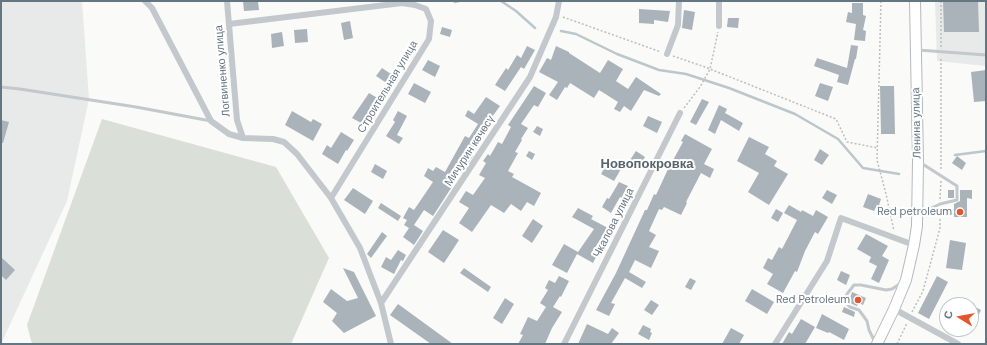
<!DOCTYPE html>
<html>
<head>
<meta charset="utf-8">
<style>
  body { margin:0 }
  #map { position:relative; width:987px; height:345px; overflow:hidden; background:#fafaf8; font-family:"DM Sans",sans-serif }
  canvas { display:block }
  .frame { position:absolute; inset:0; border:2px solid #657683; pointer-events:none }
  .north { position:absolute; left:939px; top:297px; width:40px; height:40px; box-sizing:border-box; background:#fff; border:1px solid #c1c8cd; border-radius:50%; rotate:281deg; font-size:11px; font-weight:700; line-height:16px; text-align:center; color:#657683 }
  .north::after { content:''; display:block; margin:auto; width:14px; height:18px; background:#e4572e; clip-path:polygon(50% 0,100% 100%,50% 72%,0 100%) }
</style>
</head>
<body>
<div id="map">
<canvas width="987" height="345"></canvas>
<div class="frame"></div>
<div class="north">С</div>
</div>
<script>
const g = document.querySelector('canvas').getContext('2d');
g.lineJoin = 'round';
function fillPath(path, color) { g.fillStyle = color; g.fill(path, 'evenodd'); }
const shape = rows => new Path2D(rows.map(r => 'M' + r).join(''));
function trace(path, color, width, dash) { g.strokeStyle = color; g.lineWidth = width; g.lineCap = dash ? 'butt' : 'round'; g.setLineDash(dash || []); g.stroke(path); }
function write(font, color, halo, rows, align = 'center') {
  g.font = font + ' "DM Sans",sans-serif'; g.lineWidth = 4; g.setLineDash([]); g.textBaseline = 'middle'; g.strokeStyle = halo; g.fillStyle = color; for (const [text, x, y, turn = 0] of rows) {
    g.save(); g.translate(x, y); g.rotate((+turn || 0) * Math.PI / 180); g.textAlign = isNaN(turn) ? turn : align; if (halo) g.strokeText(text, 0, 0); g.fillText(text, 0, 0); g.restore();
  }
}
const built = shape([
  [1,1,82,1,89,99,67,201,1,344],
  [935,1,986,1,986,66,937,61]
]);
const green = shape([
  [102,119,276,167,329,258,291,344,32,344,27,325]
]);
const stream = shape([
  [454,1,455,2,459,1],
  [501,1,516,11,535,28],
  [561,31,576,34,617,54,659,70,686,74,729,88,795,114,838,139,863,168,899,174],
  [955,155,986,151]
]);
const building = shape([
  [243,1,258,1,259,10,244,11],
  [943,1,978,1,979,32,944,32],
  [852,3,863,3,863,15,866,16,863,30,866,31,865,41,854,40,856,24,846,22,848,12,852,13],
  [639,9,670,11,668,22,654,20,654,24,639,23],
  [684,10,695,12,692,30,682,28],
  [728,18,739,18,738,28,727,27],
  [350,21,353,38,344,40,341,23],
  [442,27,452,30,450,37,440,34],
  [307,29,308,42,295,43,294,30],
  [282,32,284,46,272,48,271,34],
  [851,45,858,46,856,59,855,59,848,85,837,82,839,75,814,66,817,58,847,68],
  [527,46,535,50,524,69,521,67,505,91,495,85,506,68,508,70,517,55,521,58],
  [556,46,569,52,569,53,600,73,608,60,623,69,616,81,628,89,636,77,661,94,659,96,644,90,631,111,624,106,620,112,614,109,618,102,599,90,594,98,570,83,567,88,565,87,557,100,549,95,558,82,539,72,547,58,551,60],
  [428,60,440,66,435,77,422,70],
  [382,68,394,76,388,84,376,76],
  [986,70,986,101,974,102,971,72],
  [414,83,431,92,425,103,408,94],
  [820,83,833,87,828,101,815,96],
  [534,86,546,93,538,107,534,105,521,124,528,128,521,139,522,140,515,152,518,153,508,171,514,174,512,177,541,193,534,206,527,202,521,211,511,204,504,213,491,205,472,232,459,223,469,208,459,202,466,191,473,195,485,178,479,175,486,163,483,161,488,154,490,156,498,142,502,144,511,127,508,125],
  [880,86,894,86,895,134,881,134],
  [369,93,379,99,363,124,352,118],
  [486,97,500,106,492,117,494,118,480,141,479,140,470,154,473,156,466,166,463,164,453,181,455,182,433,216,424,210,414,225,423,231,414,245,403,237,409,228,404,225,407,220,403,218,409,207,414,210,433,182,424,176,428,168,433,171,436,167,445,172,465,136,469,138,478,124,465,116,468,110,474,114],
  [702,99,709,102,696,125,690,122],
  [719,105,727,109,725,113,743,123,739,131,721,120,715,134,708,130],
  [292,111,311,122,313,119,322,124,313,141,285,125],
  [398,111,407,116,397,135,403,138,399,144,386,136,395,122,393,120],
  [648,116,662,122,657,133,643,126],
  [1,120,9,122,3,143,1,143],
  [537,126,543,129,540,136,533,132],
  [341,132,354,140,347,151,346,150,338,164,322,154,327,145,331,148],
  [685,134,712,149,704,164,714,169,710,178,701,173,686,202,687,203,681,215,664,207,662,210,659,209,649,231,656,235,649,247,659,251,651,268,635,260,629,272,646,282,642,288,625,278,611,303,615,304,609,316,596,310,616,273,645,210,647,210,654,194,656,195,669,167,665,166,668,160,672,162,683,142,681,141],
  [749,137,769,147,765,154,777,161,774,166,788,174,769,205,748,192,759,173,737,161],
  [820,149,829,155,822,165,814,160],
  [529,151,535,154,532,160,526,156],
  [636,151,645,157,639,166,630,160],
  [957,156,966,163,962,170,952,163],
  [608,162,621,169,614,181,601,174],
  [375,164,387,171,383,179,371,172],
  [619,182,628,186,622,198,620,197,611,213,602,207,607,198,609,199],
  [353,188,373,201,365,214,344,200],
  [827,190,837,195,832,204,822,198],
  [948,190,954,190,954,198,948,198],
  [960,190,972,190,972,199,967,198,967,217,954,217,954,204,960,201],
  [868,194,881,199,879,205,877,205,874,211,863,207],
  [381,203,401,216,398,221,378,208],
  [789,205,801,212,802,210,813,216,816,210,828,217,818,234,815,232,805,251,797,272,795,271,783,293,767,284,773,274,763,268,768,258,772,260,779,247,782,249,796,222,797,220,784,213],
  [578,208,593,216,591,219,608,228,592,252,597,255,593,263,577,254,567,273,552,265,564,244,578,252,594,229,572,217],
  [776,209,783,213,778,222,771,218],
  [533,219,543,226,532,243,522,236],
  [443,230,459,240,444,263,428,252],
  [382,232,387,236,371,258,367,254],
  [866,234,888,246,882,256,889,260,879,283,871,279,877,266,869,262,871,257,857,249],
  [950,240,966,243,962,270,946,268],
  [398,250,406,255,403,261,401,260,394,274,381,267,386,257,391,260],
  [1,257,15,270,6,280,1,275],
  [343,268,354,272,376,316,344,333,332,321,337,313,323,302,331,289,347,301,358,298],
  [464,268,491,287,488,292,460,273],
  [841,271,850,275,846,285,837,280],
  [559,276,569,281,561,297,560,296,553,307,562,312,552,328,545,344,518,344,523,335,520,334,528,317,537,321,546,307,540,303,548,290,545,288,549,280,555,283],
  [937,276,948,282,929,319,918,313],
  [690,278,696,281,691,290,685,287],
  [752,289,774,302,767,314,745,301],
  [852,292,866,298,863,305,859,303,857,306,852,304,849,302],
  [505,298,514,304,502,324,493,318],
  [651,300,659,305,652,315,644,310],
  [398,304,453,344,431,344,390,315],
  [971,305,981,310,971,330],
  [844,307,855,312,854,317,842,312],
  [822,314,849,329,844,340,829,332,828,333,816,328],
  [801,319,815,327,805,344,782,344,789,332,792,334],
  [587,324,608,334,612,328,619,333,611,344,578,344],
  [643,325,651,329,650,332,652,333,649,340,638,334],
  [731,328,744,335,739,344,722,344]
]);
const path = shape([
  [881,1,877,160,886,194,894,231],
  [941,1,941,47],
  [563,17,661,52],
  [673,56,705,67,836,119,847,142,878,148],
  [684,108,700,87,710,69,718,32],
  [941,169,941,57],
  [940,199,941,181],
  [912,312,923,291,940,228,940,209],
  [897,344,907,323]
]);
const lane = shape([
  [918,50,986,55],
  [1,87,20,89,136,107,211,121],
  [919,214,940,204,957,200,957,186,921,163],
  [875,342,869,330,867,321,859,310,850,307,846,303,846,299,847,294,854,285,861,285,886,290,892,289,901,283]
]);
const street = shape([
  [145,1,152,8,211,121,229,134,243,138,273,139,284,142,297,154,331,198,360,248,381,303,391,344],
  [227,1,237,120,243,138],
  [229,24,402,3,415,5,426,9,431,21,429,39,331,198],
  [719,26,719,1],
  [667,54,678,25,679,1],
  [381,303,530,77,556,17,559,1],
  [894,309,958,344],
  [564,344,680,113],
  [775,344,827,261,841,218,914,245]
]);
const primary = shape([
  [877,344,894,309,906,280,914,245,917,226,918,161,915,1]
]);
const markers = [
  [960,212,4,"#e4572e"],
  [858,300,4,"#e4572e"]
];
const streetNames = [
  ["Логвиненко улица",223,71,-95],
  ["Строительная улица",388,87,-59],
  ["Ленина улица",917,123,-91],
  ["Мичурин көчөсү",470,151,-57],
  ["Чкалова улица",614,223,-63]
];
const poiNames = [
  ["Red petroleum",952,212],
  ["Red Petroleum",850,300]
];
const quarterNames = [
  ["Новопокровка",647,165]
];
fillPath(built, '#e8e9e9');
fillPath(green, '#dadfd7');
trace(stream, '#bbc7cb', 2.5);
fillPath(building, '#aab3b9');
trace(primary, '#b5babe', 12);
trace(path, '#bbbfc2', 1.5, [2, 2]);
trace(lane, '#c3c8cc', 3);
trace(street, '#c3c8cc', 6);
trace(primary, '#fff', 10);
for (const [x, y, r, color] of markers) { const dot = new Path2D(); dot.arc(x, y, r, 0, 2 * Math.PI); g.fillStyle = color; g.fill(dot); trace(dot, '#fff', 1.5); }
write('11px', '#657683', '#fff', streetNames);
write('11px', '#657683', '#fff', poiNames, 'right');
write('bold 13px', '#57646e', '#fff', quarterNames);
</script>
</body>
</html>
